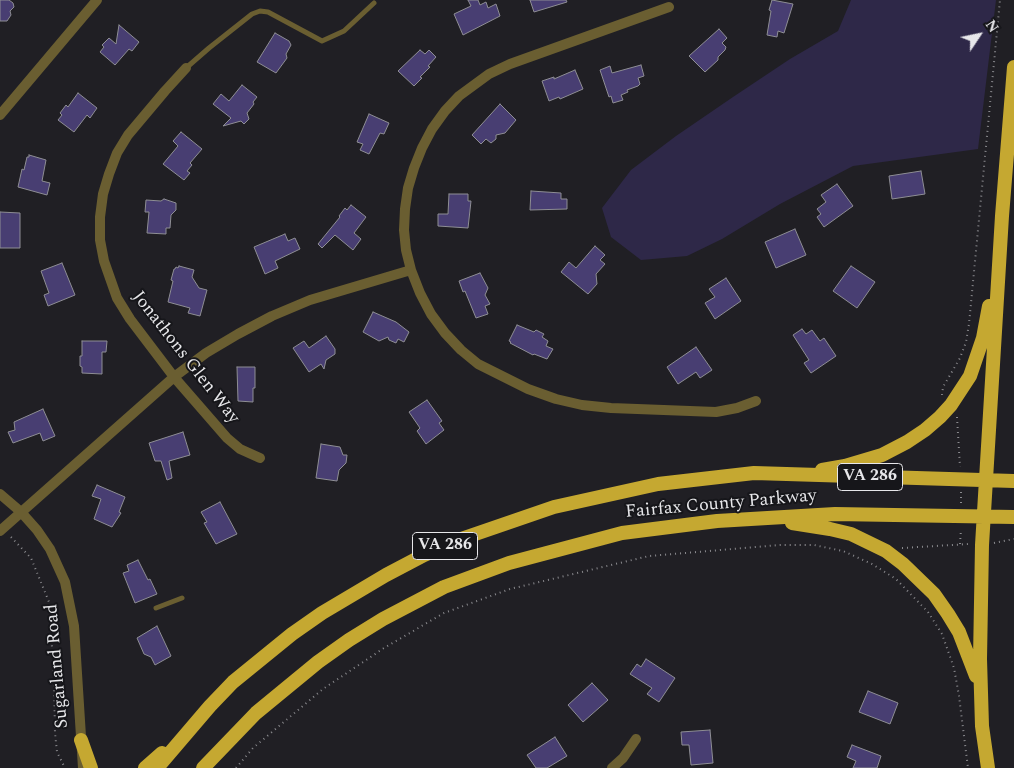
<!DOCTYPE html>
<html>
<head>
<meta charset="utf-8">
<style>
  body { margin:0 }
  #map { position:relative; width:1014px; height:768px; overflow:hidden; background:#201f24; font-family:Spectral,serif }
  canvas { display:block }
  .north { position:absolute; left:954px; top:10px; width:50px; height:50px; -webkit-text-stroke:4px #16161a; paint-order:stroke; rotate:56deg; font-size:14px; font-weight:700; line-height:20px; text-align:center; color:#e7e7ea }
  .north::after { content:''; display:block; margin:auto; width:18px; height:22px; background:#e7e7ea; clip-path:polygon(50% 0,100% 100%,50% 72%,0 100%) }
</style>
</head>
<body>
<div id="map">
<canvas width="1014" height="768"></canvas>
<div class="north">N</div>
</div>
<script>
const g = document.querySelector('canvas').getContext('2d');
g.lineJoin = 'round';
function fillPath(path, color) { g.fillStyle = color; g.fill(path, 'evenodd'); }
const shape = rows => new Path2D(rows.map(r => 'M' + r).join(''));
function trace(path, color, width, dash) { g.strokeStyle = color; g.lineWidth = width; g.lineCap = dash ? 'butt' : 'round'; g.setLineDash(dash || []); g.stroke(path); }
function write(font, color, halo, rows, align = 'center') {
  g.font = font + ' Spectral,serif'; g.lineWidth = 4; g.setLineDash([]); g.textBaseline = 'middle'; g.strokeStyle = halo; g.fillStyle = color; for (const [text, x, y, turn = 0] of rows) {
    g.save(); g.translate(x, y); g.rotate((+turn || 0) * Math.PI / 180); g.textAlign = isNaN(turn) ? turn : align; if (halo) g.strokeText(text, 0, 0); g.fillText(text, 0, 0); g.restore();
  }
}
const green = shape([
  [851,0,996,0,978,149,853,166,780,204,722,239,687,256,641,260,611,237,602,208,631,170,676,136,733,97,790,59,838,31]
]);
const building = shape([
  [0,0,9,0,13,3,14,7,10,11,11,15,7,21,0,21,0,0],
  [468,0,478,0,480,5,486,2,488,8,496,4,500,16,463,35,454,14,471,6,468,0],
  [530,0,566,0,567,2,534,12,530,0],
  [772,0,793,4,784,33,778,31,777,37,767,35,771,11,769,10,772,0],
  [119,25,139,42,132,51,129,49,115,65,100,52,104,47,102,45,109,38,116,44,119,25],
  [719,29,727,38,722,43,726,47,725,50,718,57,718,60,705,72,689,56,719,29],
  [275,33,289,41,291,45,286,54,287,58,276,73,257,62,275,33],
  [420,50,425,54,429,50,436,57,428,66,430,67,420,77,422,78,414,86,398,71,420,50],
  [641,65,644,76,638,78,640,84,638,86,627,90,628,92,621,95,623,100,613,103,611,96,609,97,600,70,610,66,612,73,641,65],
  [575,70,583,89,560,99,559,97,549,101,542,81,554,77,554,79,575,70],
  [242,85,257,97,253,102,254,104,247,113,249,119,244,124,241,121,223,126,231,118,213,104,221,94,229,101,242,85],
  [78,93,97,108,90,118,87,115,74,132,58,120,62,115,60,113,66,105,68,107,78,93],
  [500,104,516,120,505,133,496,135,496,139,491,143,486,139,481,144,472,135,500,104],
  [369,114,389,123,384,134,380,133,369,154,360,150,363,144,357,142,369,114],
  [181,132,202,149,190,163,192,165,187,171,190,173,184,180,163,164,178,146,173,141,181,132],
  [29,155,46,160,42,181,50,183,47,195,18,187,22,169,24,170,27,157,29,157,29,155],
  [921,171,925,194,892,199,889,176,921,171],
  [837,184,853,206,824,227,817,217,821,214,817,209,826,202,821,195,837,184],
  [531,191,561,193,561,199,567,199,567,209,530,210,531,191],
  [449,194,468,194,468,201,471,201,468,228,438,226,438,214,448,214,449,194],
  [164,199,176,203,176,210,171,215,170,228,166,228,166,234,147,233,149,212,145,212,146,200,161,201,164,199],
  [351,205,366,217,354,233,361,239,353,250,335,235,322,248,318,244,340,217,339,216,345,208,347,210,351,205],
  [0,212,20,213,20,248,0,248,0,212],
  [795,229,806,255,776,268,765,242,795,229],
  [285,234,288,241,295,238,300,249,275,261,278,268,265,274,254,247,285,234],
  [595,246,605,255,600,260,605,264,596,274,597,284,588,294,561,272,569,262,576,268,595,246],
  [62,263,75,295,48,306,44,295,49,293,41,271,62,263],
  [179,266,194,270,192,277,199,288,207,290,200,316,188,313,190,308,168,302,173,281,171,280,174,269,175,269,176,267,178,268,179,266],
  [851,266,875,282,857,308,833,291,851,266],
  [480,273,488,288,485,295,490,304,485,306,488,314,476,318,465,291,463,292,459,281,480,273],
  [726,278,741,301,715,319,705,303,715,297,709,289,726,278],
  [373,312,396,322,409,332,404,342,398,339,396,343,389,340,388,337,379,341,363,332,373,312],
  [517,325,534,332,536,330,544,334,542,337,548,341,546,346,553,349,547,359,534,354,533,355,510,343,511,342,509,341,517,325],
  [802,329,806,334,812,330,820,341,824,338,836,356,811,373,804,363,809,360,793,335,802,329],
  [326,336,335,349,335,354,326,360,324,369,321,364,309,372,293,348,304,341,309,348,326,336],
  [82,341,107,341,106,352,102,352,102,374,82,373,82,367,80,366,80,356,82,356,82,341],
  [696,347,712,370,700,378,696,372,678,384,667,367,696,347],
  [237,367,255,367,255,388,253,388,253,402,238,401,237,367],
  [427,400,442,421,439,423,444,430,426,444,417,431,420,428,409,412,427,400],
  [43,409,55,436,43,441,40,433,13,443,8,432,15,430,14,422,43,409],
  [183,432,190,455,169,461,172,478,167,480,161,461,155,461,149,443,183,432],
  [321,444,340,447,343,455,347,455,346,463,339,470,337,481,316,478,321,444],
  [97,485,125,497,119,512,121,513,112,527,94,519,101,499,92,496,97,485],
  [220,502,237,534,216,544,204,523,207,522,201,512,220,502],
  [138,560,148,580,150,579,157,594,135,603,123,573,129,571,127,565,138,560],
  [157,626,171,656,155,665,151,657,144,654,137,638,157,626],
  [646,659,675,678,659,702,647,694,652,688,630,674,637,664,641,667,646,659],
  [592,683,608,700,583,722,568,705,592,683],
  [868,691,898,703,890,724,859,712,868,691],
  [710,730,713,763,691,765,689,745,682,745,681,732,710,730],
  [555,737,567,756,547,768,536,768,527,755,555,737],
  [852,745,881,756,877,768,853,768,856,761,847,757,852,745]
]);
const path = shape([
  [942,395,943,387,960,358,966,342,969,324,1000,0],
  [957,417,960,467],
  [961,492,961,504],
  [11,537,31,558,49,602,54,678,55,733,57,752,65,768],
  [994,543,1014,539],
  [960,544,961,529],
  [902,548,969,544],
  [236,768,253,748,323,689,384,648,444,613,510,589,649,556,780,545,814,545,843,551,872,564,896,579,928,612,942,634,954,668,959,696,968,768]
]);
const service = shape([
  [186,68,209,48,252,14,260,11,268,12,322,41,344,31,374,3],
  [156,608,182,598]
]);
const minor = shape([
  [669,7,510,64,489,74,459,96,445,111,432,129,422,148,414,168,408,188,405,209,404,230,406,250,411,270,420,293,431,314,445,333,461,350,478,364,528,389,556,399,582,405,611,408,716,412,737,408,756,401],
  [186,68,165,91,128,135,117,153,109,174,103,194,100,217,100,240,104,261,117,298,130,319,174,377,227,438,240,449,260,458],
  [0,115,97,0],
  [0,494,21,512,37,530,50,549,65,582,74,626,83,768],
  [0,531,174,377,206,353,238,334,272,316,310,300,411,270],
  [612,768,623,758,636,739]
]);
const trunk = shape([
  [822,470,845,466,882,455,907,442,925,430,940,417,951,405,970,376,983,338,989,306],
  [792,523,830,529,851,534,886,551,903,564,934,594,948,614,959,632,976,676],
  [81,740,91,768],
  [145,768,162,753],
  [157,768,210,706,233,682,292,634,322,613,386,575,424,555,458,540,554,507,658,484,754,473,1014,481],
  [203,768,256,713,318,662,349,640,383,619,444,587,509,563,622,533,717,521,835,514,1014,517],
  [988,768,982,726,980,659,982,545,1002,216,1014,67]
]);
const shields = [
  [870,477,65],
  [445,546,65]
];
const shieldNames = [
  ["VA 286",870,477],
  ["VA 286",445,546]
];
const streetNames = [
  ["Jonathons Glen Way",185,358,52],
  ["Fairfax County Parkway",721,505,-5],
  ["Sugarland Road",58,666,-95]
];
fillPath(green, '#2e2848');
fillPath(building, '#483e72');
trace(building, '#8e8e94', 1);
trace(path, '#8b8b8f', 2, [1, 4]);
trace(service, '#6a5e31', 5);
trace(minor, '#6a5e31', 10);
trace(trunk, '#c5a831', 14);
for (const [x, y, w] of shields) { const box = new Path2D(); box.roundRect(x - w / 2, y - 13.5, w, 27, 4); g.fillStyle = '#16161a'; g.fill(box); trace(box, '#e7e7ea', 1); }
write('bold 16px', '#e7e7ea', null, shieldNames);
write('18px', '#e7e7ea', '#16161a', streetNames);
</script>
</body>
</html>
